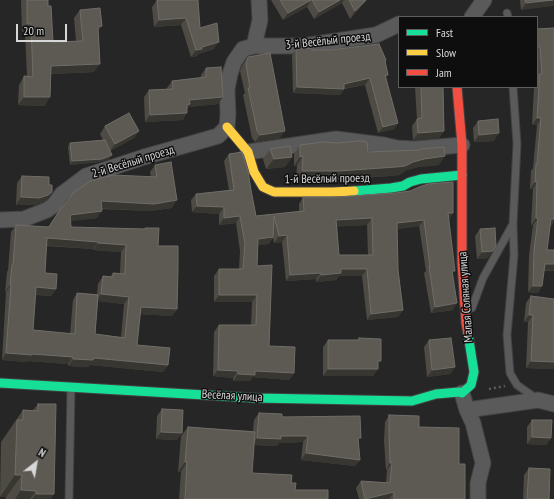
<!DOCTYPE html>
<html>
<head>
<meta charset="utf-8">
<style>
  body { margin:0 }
  #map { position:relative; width:554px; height:499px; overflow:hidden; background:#262626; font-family:"PT Sans Narrow",sans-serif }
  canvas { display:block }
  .legend { position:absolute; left:398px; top:16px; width:140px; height:72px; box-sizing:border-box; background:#0f0e0f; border:1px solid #5f5e5f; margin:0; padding:5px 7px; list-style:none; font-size:12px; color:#d8d7d8 }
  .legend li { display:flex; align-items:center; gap:8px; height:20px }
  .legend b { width:20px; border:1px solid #5f5e5f }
  .north { position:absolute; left:16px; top:443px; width:40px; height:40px; -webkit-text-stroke:3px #0f0e0f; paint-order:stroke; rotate:31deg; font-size:11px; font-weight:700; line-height:16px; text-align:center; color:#d8d7d8 }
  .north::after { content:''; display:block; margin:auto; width:14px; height:18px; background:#d8d7d8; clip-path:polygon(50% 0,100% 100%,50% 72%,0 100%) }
  .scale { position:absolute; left:16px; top:24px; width:51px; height:18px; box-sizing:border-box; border:2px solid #d8d7d8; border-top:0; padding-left:5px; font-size:12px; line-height:14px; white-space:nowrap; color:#d8d7d8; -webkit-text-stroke:3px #0f0e0f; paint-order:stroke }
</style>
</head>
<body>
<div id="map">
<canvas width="554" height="499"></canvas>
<ul class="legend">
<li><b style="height:5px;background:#16e098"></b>Fast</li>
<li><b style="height:5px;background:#ffcf43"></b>Slow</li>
<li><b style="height:5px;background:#f24e42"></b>Jam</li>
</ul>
<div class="north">N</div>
<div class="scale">20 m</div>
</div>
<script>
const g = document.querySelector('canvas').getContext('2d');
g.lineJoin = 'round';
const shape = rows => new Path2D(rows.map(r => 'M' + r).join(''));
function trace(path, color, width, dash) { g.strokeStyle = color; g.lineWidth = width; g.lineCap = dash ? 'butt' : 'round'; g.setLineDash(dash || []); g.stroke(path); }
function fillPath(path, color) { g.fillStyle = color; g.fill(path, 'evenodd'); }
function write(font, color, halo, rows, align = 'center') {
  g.font = font + ' "PT Sans Narrow",sans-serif'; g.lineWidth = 3; g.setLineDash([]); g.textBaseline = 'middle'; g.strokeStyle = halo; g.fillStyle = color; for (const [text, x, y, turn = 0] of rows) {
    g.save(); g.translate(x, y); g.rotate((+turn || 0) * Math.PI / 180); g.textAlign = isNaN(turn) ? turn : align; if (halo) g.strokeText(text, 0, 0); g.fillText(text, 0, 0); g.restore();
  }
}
const path = shape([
  [489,389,505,386]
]);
const lane = shape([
  [507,13,508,17],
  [513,224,514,255,507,335,510,373,517,385,537,399],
  [472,308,483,278,513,224,517,144,513,87],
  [69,499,71,389]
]);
const street = shape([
  [472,17,484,0],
  [254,46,260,20,259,0],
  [248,152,336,139,384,145,397,148,414,149,462,145],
  [0,220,24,219,47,210,54,205,62,194,86,176,144,157,218,136,227,127,228,114,227,89,230,74,234,62,243,49,254,46,303,46,376,35,399,24],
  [462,393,467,410,473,423,483,463,478,483,478,499],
  [467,410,538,400,554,404]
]);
const fast = shape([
  [354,191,391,188,403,186,410,182,421,179,462,175],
  [0,383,256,398,412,401,436,394,459,392,462,393,471,385,474,372,468,334]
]);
const slow = shape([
  [227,127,248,152,254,172,263,187,274,192,333,192,354,191]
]);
const jam = shape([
  [457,87,462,145,462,263,466,323,468,334]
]);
const wall = shape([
  [21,0,48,0,48,6,53,42,76,41,74,18,80,10,98,31,94,72,51,74,45,106,18,105,19,85,24,76,27,76,25,32,22,32],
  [157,0,198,0,200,28,214,49,198,54,197,56,191,57,181,25,154,27,152,7],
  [271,0,367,0,350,19,342,3,314,19,307,7,283,20],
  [520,0,554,0,521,10],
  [554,28,554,222,551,226,550,226,547,250,554,250,554,271,544,271,542,286,538,293,528,292,529,256,533,225,531,225,533,189,530,189,531,171,533,168,537,125,532,125,534,87,537,87,537,29],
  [296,49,312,50,385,62,388,75,386,77,398,123,394,129,378,133,365,85,344,89,340,95,293,93,292,55],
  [248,57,280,138,255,142,252,138,243,95,245,93,240,71,243,64],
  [206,68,218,104,188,107,183,120,145,122,144,97,149,90,167,89,167,88,172,81,201,78,201,75],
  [415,87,443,87,444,131,439,138,413,140,412,126,417,119],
  [478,121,494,141,474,142,473,128],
  [105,126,139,131,134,138,110,151,112,155,109,159,99,162,70,165,68,147,70,143,103,140,100,134],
  [300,145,368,152,419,150,420,149,439,165,418,167,407,170,399,175,390,176,333,180,296,180,297,165,294,166,294,154],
  [270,149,292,157,285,167,266,169,263,159],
  [229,154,251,190,256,216,299,211,299,204,303,197,449,220,452,274,453,310,431,313,424,273,426,271,419,226,397,229,398,270,403,310,398,317,367,320,362,276,339,276,336,280,316,282,316,279,286,281,282,242,274,243,273,238,268,244,258,245,257,266,269,346,294,373,289,380,253,377,250,381,233,381,233,378,213,376,214,332,219,325,251,325,252,302,214,302,214,276,219,269,239,269,240,251,236,223,219,225,219,214,192,212,191,200,196,194,229,190,224,161],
  [367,225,368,255,339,255,337,226],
  [155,165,172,208,149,211,102,209,97,218,70,221,71,227,144,229,145,228,158,246,177,309,172,316,140,314,137,345,168,365,163,372,90,365,88,367,68,366,68,364,28,361,27,362,2,360,6,292,5,292,7,272,8,270,11,232,16,225,48,227,61,208,151,177,150,172],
  [46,246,93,249,93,250,121,252,120,273,113,273,110,277,103,276,98,284,97,294,77,293,73,300,70,334,33,330,36,295,51,296,56,289,45,273],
  [98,301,124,304,121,337,95,334],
  [22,176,49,185,52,192,47,199,43,202,34,205,16,205,17,183],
  [480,229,488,258,477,259,475,236],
  [531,296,554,369,526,368,528,322,524,322,526,303],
  [359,338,378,365,378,369,373,376,323,376,323,347,328,340,358,340],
  [429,340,455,367,450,374,427,377,424,347],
  [38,404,51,499,6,499,6,497,0,497,1,442,23,410,33,410],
  [162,409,177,440,156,439,157,416],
  [259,413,282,417,358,442,360,460,355,466,301,460,303,442,279,443,276,446,254,445,252,473,291,483,295,490,328,499,179,499,181,472,178,472,181,436,188,427,253,431,254,420],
  [389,415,419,427,459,464,465,499,359,499,356,488,361,481,386,483,387,470,386,470,384,441,385,422],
  [532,420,551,438,546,445,527,444,527,427],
  [529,468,549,499,523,499,524,475]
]);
const shadedWall = shape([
  [311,0,307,7,283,20,288,13],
  [340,0,344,0,342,3,314,19,319,12],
  [366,0,367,0,350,19,355,11],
  [554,0,554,6,521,10,526,3],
  [186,18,181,25,154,27,159,20],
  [27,24,31,24,25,32,22,32],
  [102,26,96,35,98,27],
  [219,42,214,49,198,54,197,56,191,57,196,50,202,47],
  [537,47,540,47,537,51],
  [100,64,94,72,45,74,51,66],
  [370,78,365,85,342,89,344,89,340,95,293,93,297,87,344,84],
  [24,97,50,97,45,106,18,105],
  [223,97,218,104,188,107,185,111,189,100],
  [187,113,183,120,145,122,150,115],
  [537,118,541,118,537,125,532,125],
  [398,123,394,129,378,133,383,127],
  [139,131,134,138,110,151,115,144],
  [285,131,280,138,255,142,260,135],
  [444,131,439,138,413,140,418,133],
  [499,133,494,141,474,142,479,135],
  [112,155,109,159,99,162,70,165,72,161],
  [303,156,297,165,294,166,300,157],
  [445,156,439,165,418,167,407,170,399,175,390,176,333,180,296,180,302,171,413,162,424,159],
  [292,157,285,167,266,169,274,159],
  [535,182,537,182,533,189,530,189],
  [52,192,47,199,43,202,34,205,16,205,21,197],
  [177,200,172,208,149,211,96,208,101,201],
  [197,206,224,207,219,214,192,212],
  [102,211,97,218,65,222,70,215],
  [448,213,453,213,449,220],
  [240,216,236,223,219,225,224,218],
  [372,218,367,225,332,227,336,220],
  [536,218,538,219,533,225,531,225],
  [551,219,554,219,554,222,551,226,546,226],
  [424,220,419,226,392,230,397,223],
  [287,235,282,242,274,243,279,236],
  [273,237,268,244,254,246,258,239],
  [47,238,98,242,93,249,42,245],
  [98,243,126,245,121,252,93,250],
  [493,251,488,258,477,259,482,252],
  [545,264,554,264,554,271,541,270],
  [341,269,367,269,362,276,339,276,336,280,316,282,321,275],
  [321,273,316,279,286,281,290,275],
  [10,285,11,285,6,292,5,292],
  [533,286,542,286,538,293,528,292],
  [36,287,56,289,51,296,31,294],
  [101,294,129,297,124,304,96,301],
  [219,295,257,295,252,302,214,302],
  [457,303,453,310,431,313,435,307],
  [141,307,177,309,172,316,136,314],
  [403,310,398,317,367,320,371,314],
  [529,315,533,315,528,322,524,322],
  [6,353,32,354,73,357,68,364,27,361,27,362,2,360],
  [94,358,168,365,163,372,90,365,88,367,68,366,73,359],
  [531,361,554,362,554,369,526,368],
  [455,367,450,374,427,377,432,370],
  [328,369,378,369,373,376,323,376],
  [218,370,238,371,233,378,213,376],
  [255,371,294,373,289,380,253,377,250,381,233,381,238,374],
  [161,432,182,433,177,440,156,439],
  [281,436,308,436,303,442,279,443,276,446,253,445,257,438],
  [532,437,551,438,546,445,527,444],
  [306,453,360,460,355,466,301,460],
  [185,462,187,462,181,472,178,472],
  [390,463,392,463,387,470,386,470],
  [15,475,22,475,6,497,0,497],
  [21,490,36,491,30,499,15,499],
  [394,492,389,499,366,499],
  [36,494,54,494,51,499,32,499]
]);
const building = shape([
  [27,0,48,0,48,6,51,6,53,42,83,41,80,10,100,8,102,26,98,27,100,64,51,66,50,97,24,97,24,76,33,77,31,24,27,24,27,0],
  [157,0,198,0,200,28,217,23,219,42,202,47,202,49,196,50,186,18,159,20,157,0],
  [280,0,311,0,288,13,280,0],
  [312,0,340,0,319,12,312,0],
  [349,0,366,0,355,11,349,0],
  [525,0,553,0,526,3,525,0],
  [554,28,554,219,551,219,547,250,554,250,554,264,545,264,542,286,533,286,534,250,538,219,536,218,537,182,535,182,536,164,537,164,541,118,537,118,539,87,539,74,542,74,540,47,537,47,537,29,554,28],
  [379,44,386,60,385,61,388,75,385,75,398,123,383,127,370,78,344,84,344,89,297,87,296,49,312,48,312,50,330,50,379,44],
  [270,53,285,131,260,135,257,131,254,116,248,88,250,88,246,64,248,57,270,53],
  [221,67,223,97,189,100,190,104,187,105,187,113,150,115,149,90,173,89,172,81,206,77,206,68,221,67],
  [421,87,443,87,444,131,418,133,417,119,422,118,421,87],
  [129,113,139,131,115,144,105,126,129,113],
  [498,119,499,133,479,135,478,121,498,119],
  [105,140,112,155,102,159,72,161,70,143,105,140],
  [360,141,367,142,368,152,420,150,420,149,444,147,445,156,424,159,413,162,405,166,396,167,339,171,302,171,303,156,300,157,300,145,323,142,337,143,360,141],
  [290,146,292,157,274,159,270,149,290,146],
  [242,152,248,171,251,190,256,216,304,211,303,197,338,197,396,193,410,191,419,187,428,184,453,182,453,213,448,213,455,271,452,271,457,303,435,307,429,266,430,266,424,220,397,223,398,270,403,310,371,314,367,269,341,269,341,273,321,275,321,273,290,275,287,235,279,236,274,216,273,237,258,239,257,266,272,265,269,346,295,347,294,373,255,371,255,375,238,374,238,371,218,370,219,325,256,325,257,295,219,295,219,269,243,269,245,244,240,216,224,218,224,207,197,206,196,194,234,190,229,154,242,152],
  [372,218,373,255,339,255,336,220,372,218],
  [171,162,177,200,154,204,101,201,102,211,70,215,71,227,145,229,145,228,159,228,158,246,178,246,178,268,177,309,141,307,137,345,170,348,168,365,94,358,93,360,73,359,73,357,32,354,32,355,6,353,11,285,10,285,12,265,13,265,16,225,49,227,61,208,66,203,73,193,90,181,113,175,157,177,155,165,171,162],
  [47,238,98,242,98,243,126,245,125,274,113,273,113,277,103,276,101,294,129,297,125,338,95,334,98,295,77,293,75,334,33,330,36,287,56,289,57,274,45,273,47,238],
  [22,176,49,177,49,185,52,185,52,192,48,195,39,198,21,197,22,176],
  [495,228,496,246,493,251,482,252,480,229,495,228],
  [531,296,554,299,554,362,531,361,533,315,529,315,531,296],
  [359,338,381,339,381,361,378,361,378,369,328,369,328,340,359,340,359,338],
  [451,338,455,367,432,370,429,340,451,338],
  [38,404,56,404,54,494,36,494,36,491,21,490,22,475,15,475,17,420,23,420,23,410,38,411,38,404],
  [162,409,183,410,182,433,161,432,162,409],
  [259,413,282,414,282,417,360,416,361,438,358,438,360,460,306,453,308,436,281,436,281,439,257,438,259,413],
  [389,415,419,416,419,427,459,428,459,464,465,464,465,499,394,499,394,492,365,499,361,481,390,483,392,463,390,463,389,434,389,415],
  [532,420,552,420,551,438,532,437,532,420],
  [188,427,255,432,252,473,292,475,291,483,296,483,295,490,328,490,328,499,185,499,187,462,185,462,188,427],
  [529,468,550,469,549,499,527,499,529,468]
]);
const streetNames = [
  ["3-й Весёлый проезд",328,41,-6],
  ["2-й Весёлый проезд",133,162,-17],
  ["1-й Весёлый проезд",327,179,-1],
  ["Малая Соляная улица",466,297,-94],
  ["Весёлая улица",232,396,3]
];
trace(lane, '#424242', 9);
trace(street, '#424242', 17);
trace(fast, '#424242', 11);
trace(slow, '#424242', 11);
trace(jam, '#424242', 11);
trace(path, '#5c5c5c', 2.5, [2, 3]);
trace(lane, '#5a5a5b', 7);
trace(street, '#5a5a5b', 15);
trace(fast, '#16e098', 9);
trace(slow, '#ffcf43', 9);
trace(jam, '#f24e42', 9);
fillPath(wall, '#4d4b43');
fillPath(shadedWall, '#373631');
fillPath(building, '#5c5a53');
trace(building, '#706d68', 1);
write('12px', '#d8d7d8', '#0f0e0f', streetNames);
</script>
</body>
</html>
